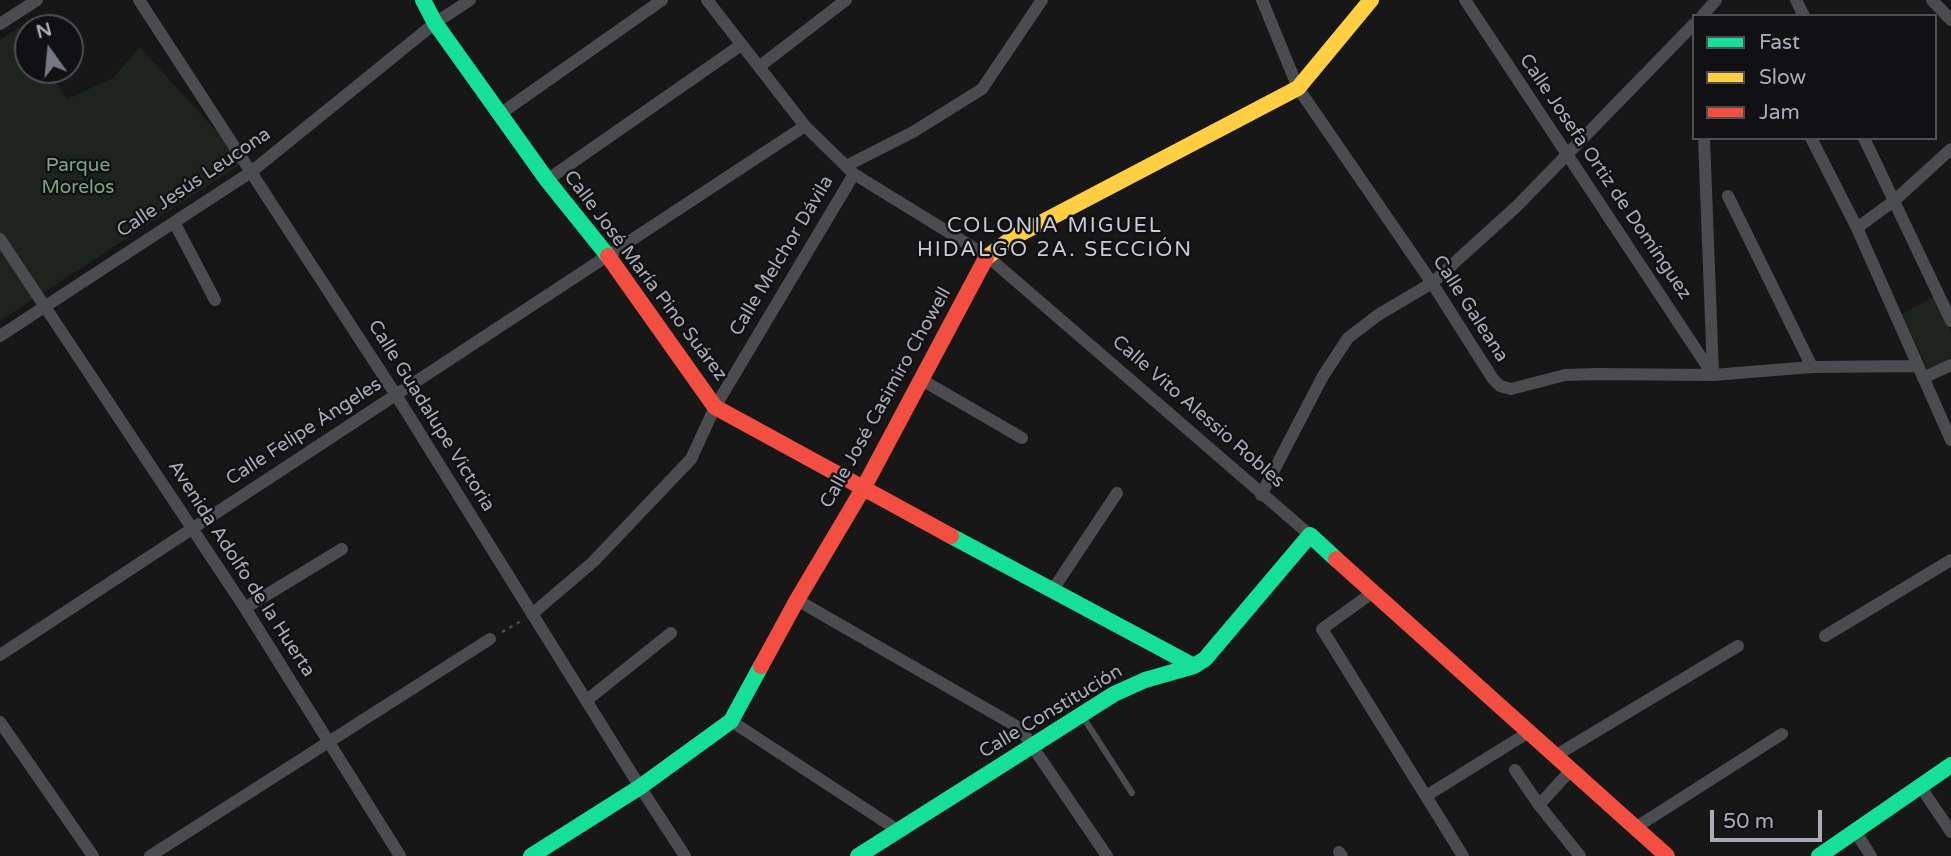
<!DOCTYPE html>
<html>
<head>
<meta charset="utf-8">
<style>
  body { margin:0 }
  #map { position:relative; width:1951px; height:856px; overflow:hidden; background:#171717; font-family:"Varela Round",sans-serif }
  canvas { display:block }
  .legend { position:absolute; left:1692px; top:14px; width:245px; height:126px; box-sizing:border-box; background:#111113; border:2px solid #4d4f55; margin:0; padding:9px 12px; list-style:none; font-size:21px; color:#a8adb8 }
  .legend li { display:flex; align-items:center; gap:14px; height:35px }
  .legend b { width:35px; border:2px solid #4d4f55 }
  .north { position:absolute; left:14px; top:14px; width:70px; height:70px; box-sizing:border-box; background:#111113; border:2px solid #4d4f55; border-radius:50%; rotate:345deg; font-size:19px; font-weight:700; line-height:28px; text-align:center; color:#a8adb8 }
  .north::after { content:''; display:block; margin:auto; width:24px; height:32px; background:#757880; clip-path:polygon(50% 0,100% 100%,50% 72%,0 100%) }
  .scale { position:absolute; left:1710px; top:810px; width:112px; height:32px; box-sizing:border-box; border:4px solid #a8adb8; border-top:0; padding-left:9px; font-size:21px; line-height:24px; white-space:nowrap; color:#a8adb8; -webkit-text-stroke:5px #111113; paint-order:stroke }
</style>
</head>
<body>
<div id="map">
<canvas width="1951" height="856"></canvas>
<ul class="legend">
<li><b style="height:9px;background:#16e098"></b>Fast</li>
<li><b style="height:9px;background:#ffcf43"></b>Slow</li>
<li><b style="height:9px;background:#f24e42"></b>Jam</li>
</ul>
<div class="north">N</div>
<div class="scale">50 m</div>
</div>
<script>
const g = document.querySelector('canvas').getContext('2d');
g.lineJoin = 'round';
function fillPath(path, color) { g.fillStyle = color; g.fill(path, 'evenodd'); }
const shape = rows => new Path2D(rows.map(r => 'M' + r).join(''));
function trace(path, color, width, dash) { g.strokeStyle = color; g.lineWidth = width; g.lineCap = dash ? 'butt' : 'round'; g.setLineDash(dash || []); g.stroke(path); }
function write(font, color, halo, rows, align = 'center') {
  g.font = font + ' "Varela Round",sans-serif'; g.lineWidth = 5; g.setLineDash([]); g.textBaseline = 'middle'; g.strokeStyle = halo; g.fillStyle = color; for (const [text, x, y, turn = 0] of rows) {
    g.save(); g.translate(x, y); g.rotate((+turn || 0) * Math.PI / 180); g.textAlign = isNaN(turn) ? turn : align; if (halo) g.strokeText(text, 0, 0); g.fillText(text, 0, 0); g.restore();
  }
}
const green = shape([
  [19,27,28,40,28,70,48,70,67,99,113,78,140,47,244,162,0,321,0,40],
  [1933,297,1951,333,1951,358,1927,369,1902,314]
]);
const path = shape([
  [502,632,521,621]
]);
const lane = shape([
  [1083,717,1132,793]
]);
const street = shape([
  [139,0,396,395,640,787,685,856],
  [707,0,805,126,854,174,987,256,1310,535],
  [1262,0,1298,88,1432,283,1493,379,1500,386,1511,389,1565,375,1597,374,1713,375,1812,367,1917,366],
  [1465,0,1713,375],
  [1796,0,1804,16],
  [1932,0,1951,20],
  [1702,16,1716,0],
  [0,24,37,0],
  [760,66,846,0],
  [500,114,662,0],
  [1704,138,1713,372],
  [1811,138,1857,228,1951,440],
  [1864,138,1951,321],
  [846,166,913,132,982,89,1042,0],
  [547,180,741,45],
  [1728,196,1812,367],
  [174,222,215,300],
  [1857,228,1895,200,1951,149],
  [0,239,245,608,400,856],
  [0,336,251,172,435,23,470,0],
  [1923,378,1951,365],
  [922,380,1022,438],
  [1261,495,1323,376,1348,338,1378,315,1432,283,1517,206,1694,24],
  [1052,591,1117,493],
  [1372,593,1322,629,1463,856],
  [797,600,1016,726,1024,734,1107,856],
  [245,608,342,549],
  [532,614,593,562,691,459,715,407,854,174],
  [1825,636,1951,560],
  [0,655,805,126],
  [587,700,671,633],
  [731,721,899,831],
  [0,722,93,856],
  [1555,756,1738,646],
  [1515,770,1539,805,1580,856],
  [1920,786,1951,832],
  [1426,796,1529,732],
  [1539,805,1571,770],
  [1635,828,1782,734],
  [1855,831,1871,856],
  [1339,852,1342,856],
  [150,856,490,639]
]);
const fast = shape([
  [423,0,435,23,547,180,608,256],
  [951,536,1194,666],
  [531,856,640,787,731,721,761,666],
  [858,856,1114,694,1145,680,1194,666,1205,659,1310,535,1336,559],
  [1819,856,1951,765]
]);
const slow = shape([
  [986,258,1012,238,1298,88,1371,0]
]);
const jam = shape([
  [608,256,715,407,951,536],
  [1336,559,1667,856],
  [761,666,797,600,864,487,986,258]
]);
const parkNames = [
  ["Parque",78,166],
  ["Morelos",78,188]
];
const streetNames = [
  ["Calle Josefa Ortiz de Domínguez",1605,177,56],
  ["Calle Jesús Leucona",194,183,-34],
  ["Calle Melchor Dávila",782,256,-59],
  ["Calle José María Pino Suárez",645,276,53],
  ["Calle Galeana",1470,309,57],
  ["Calle José Casimiro Chowell",886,398,-61],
  ["Calle Vito Alessio Robles",1198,412,41],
  ["Calle Guadalupe Victoria",431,416,58],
  ["Calle Felipe Ángeles",304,432,-33],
  ["Avenida Adolfo de la Huerta",241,569,57],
  ["Calle Constitución",1051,712,-31]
];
const neighbourhoodNames = [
  ["COLONIA MIGUEL",1055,226],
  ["HIDALGO 2A. SECCIÓN",1055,250]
];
fillPath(green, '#1d241e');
trace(path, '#4d4e52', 2.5, [3.5, 5]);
trace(lane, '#4b4c50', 6);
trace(street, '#4b4c50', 12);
trace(fast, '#16e098', 16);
trace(slow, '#ffcf43', 16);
trace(jam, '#f24e42', 16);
write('19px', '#7fa381', '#111113', parkNames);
write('19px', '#a8adb8', '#111113', streetNames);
g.letterSpacing = '2px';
write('21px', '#c9ccd4', '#111113', neighbourhoodNames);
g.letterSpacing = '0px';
</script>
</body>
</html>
